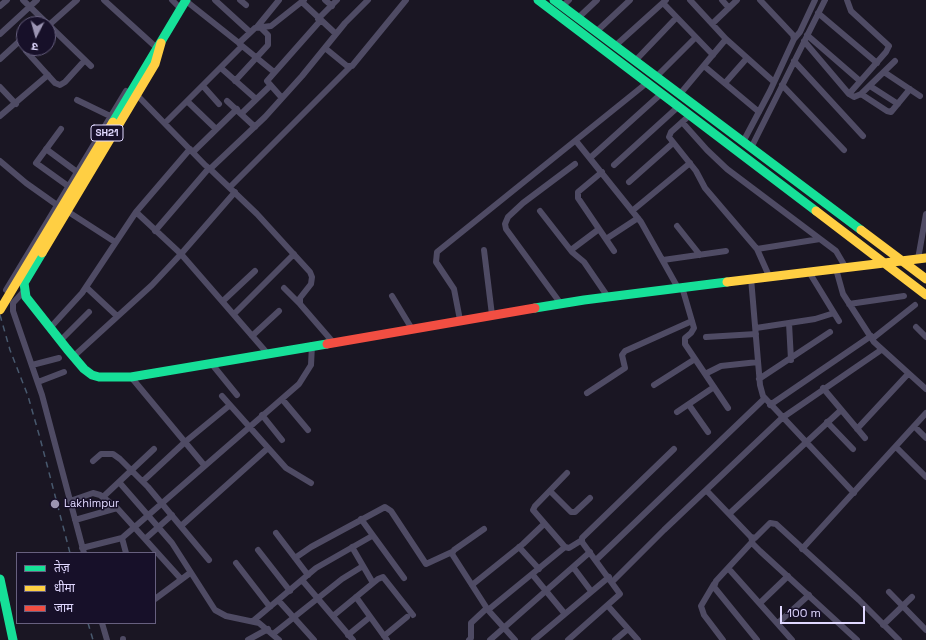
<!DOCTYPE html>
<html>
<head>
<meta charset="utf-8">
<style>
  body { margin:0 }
  #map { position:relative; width:926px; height:640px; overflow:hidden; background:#1a1623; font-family:"Space Grotesk","Noto Sans Devanagari",sans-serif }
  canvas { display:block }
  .legend { position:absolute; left:16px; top:552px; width:140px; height:72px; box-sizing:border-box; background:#171029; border:1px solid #67607f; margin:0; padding:5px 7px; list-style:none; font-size:12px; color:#e0d8ff }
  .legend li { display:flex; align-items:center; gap:8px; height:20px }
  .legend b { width:20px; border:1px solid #67607f }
  .north { position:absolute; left:16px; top:16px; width:40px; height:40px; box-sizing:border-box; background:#171029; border:1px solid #67607f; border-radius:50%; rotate:186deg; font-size:11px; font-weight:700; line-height:16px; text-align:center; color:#e0d8ff }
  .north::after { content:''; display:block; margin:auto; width:14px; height:18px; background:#9b94b2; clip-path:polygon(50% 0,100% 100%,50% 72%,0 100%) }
  .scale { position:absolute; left:780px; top:606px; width:85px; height:18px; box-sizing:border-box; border:2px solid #e0d8ff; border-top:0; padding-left:5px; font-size:12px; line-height:14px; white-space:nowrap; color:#e0d8ff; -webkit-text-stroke:3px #171029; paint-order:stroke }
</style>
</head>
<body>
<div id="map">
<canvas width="926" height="640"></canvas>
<ul class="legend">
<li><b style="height:5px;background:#16e098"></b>तेज़</li>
<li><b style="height:5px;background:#ffcf43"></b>धीमा</li>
<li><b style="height:5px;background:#f24e42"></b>जाम</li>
</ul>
<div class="north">उ</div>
<div class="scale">100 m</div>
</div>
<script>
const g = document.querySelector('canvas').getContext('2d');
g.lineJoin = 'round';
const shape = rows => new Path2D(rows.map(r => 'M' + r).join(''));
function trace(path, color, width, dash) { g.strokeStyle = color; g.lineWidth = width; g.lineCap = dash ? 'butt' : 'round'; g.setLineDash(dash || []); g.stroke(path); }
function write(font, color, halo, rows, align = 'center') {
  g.font = font + ' "Space Grotesk",sans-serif'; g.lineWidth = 3; g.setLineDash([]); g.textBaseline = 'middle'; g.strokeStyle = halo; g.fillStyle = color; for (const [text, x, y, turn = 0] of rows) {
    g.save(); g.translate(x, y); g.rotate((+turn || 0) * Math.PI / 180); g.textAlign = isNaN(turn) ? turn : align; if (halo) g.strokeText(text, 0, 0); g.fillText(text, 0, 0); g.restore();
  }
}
const street = shape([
  [23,0,91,66],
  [104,0,158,49],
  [172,0,181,9],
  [215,0,250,32],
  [240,0,246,5],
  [325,0,332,6],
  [690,0,726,39,774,82],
  [722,0,729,8],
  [847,0,851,11,889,46,886,52,849,94],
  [186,1,239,43,255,28,271,26,304,0],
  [302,2,336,34],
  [663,3,713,55],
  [0,6,7,0],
  [562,7,569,0],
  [818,13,877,63],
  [578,18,597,0],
  [318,19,337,0],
  [712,24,737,0],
  [49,25,77,0],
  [257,27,279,0],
  [596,32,630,0],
  [0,34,37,0],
  [807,35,860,81],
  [794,39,800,32,815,0],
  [804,41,849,94,854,97,861,94,895,61],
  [241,45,274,72],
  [615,46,666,0],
  [325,48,347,66,352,66,406,0],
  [26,51,55,83,60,85,65,82,85,60],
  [0,59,24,37],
  [635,61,676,18],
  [794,61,863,136],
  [704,66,759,112],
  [221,68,256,99],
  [884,72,920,96],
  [656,77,695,38],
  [235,81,268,45,268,35,260,27],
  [725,83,747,58],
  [782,85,844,150],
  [203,86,219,104],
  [870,86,898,104],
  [0,87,16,104],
  [136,94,205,165,210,169,265,117,302,76,345,23,368,0],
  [680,94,726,39],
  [861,94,887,111,891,112,910,89],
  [282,98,267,81,320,21],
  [77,100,110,116],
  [187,101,216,129],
  [227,101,255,127],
  [241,114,270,86],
  [690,115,671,132,669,137,696,171,705,188,757,249,769,276],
  [0,116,48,75],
  [682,122,707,150,727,169,836,251,846,268],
  [165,123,240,48,241,46,239,43],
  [61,129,36,163,68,186],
  [576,141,641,222,678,288],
  [743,142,770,91,794,39,793,35,760,0],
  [751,148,825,0],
  [46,149,77,172],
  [193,152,237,109],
  [590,158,662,93],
  [0,161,26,183,57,205],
  [614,165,679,106],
  [210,169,257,214,310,272,312,277,311,284,300,298,300,304,332,341],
  [602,172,578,192,578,198,614,251],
  [629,182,673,143],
  [230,187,350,67],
  [67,211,115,242],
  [540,211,572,252,584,262,608,297],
  [632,211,690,163],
  [136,212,181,254,267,353],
  [677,226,700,255],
  [155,231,209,168],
  [606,239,638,218],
  [757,249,820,239],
  [484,250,492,315],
  [571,250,599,229],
  [918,259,926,214],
  [663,260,726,251],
  [836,269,843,294,874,342,926,389],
  [809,272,839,321],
  [751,278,760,385,763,396,854,493],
  [86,287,117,316],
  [682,287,694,328,691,333,685,338,685,344,728,408],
  [284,288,300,304],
  [6,290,126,91],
  [24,291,13,303,13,311,42,395,84,553],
  [392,296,412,329],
  [223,301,255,271],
  [561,304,506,229,505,224,508,217,523,203,575,164],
  [849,304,904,296],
  [234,314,294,254],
  [460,320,454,289,436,262,437,252,648,82],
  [789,323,791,360],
  [916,327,926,337],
  [50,328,82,293,136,212,190,149],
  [756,328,815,319,834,313],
  [252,336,279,311],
  [706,337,756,334],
  [872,339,915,305],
  [61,340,89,312],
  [74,356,152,285,181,254,235,192],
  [211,363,237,395],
  [32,365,59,358],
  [705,374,721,366,758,362],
  [131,377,204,465],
  [759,379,830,332],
  [38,382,64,372],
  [654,385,695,359],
  [823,388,865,438],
  [587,393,625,368,622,355,625,351,692,321],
  [222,396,286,468,311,483],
  [282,399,308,430],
  [689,405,708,432],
  [770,405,871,336],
  [677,412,714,387],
  [262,415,282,440],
  [827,422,853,449],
  [914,426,926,438],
  [857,429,908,374],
  [896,447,926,477],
  [93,461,101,454,113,454,120,459,148,487,209,560],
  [567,473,535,506,533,510,565,547,569,548,582,540],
  [143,481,185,442,230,405],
  [119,482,172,543,215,610,226,616,259,623,279,640],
  [550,491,571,512,575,512,590,498],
  [707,491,751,537,755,538,770,523,776,524,859,600,899,640],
  [103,497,154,449],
  [70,501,93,493,100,495,117,508,181,579],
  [729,514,841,410],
  [361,519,404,578],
  [75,520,117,508],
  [181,526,268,448],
  [484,529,454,550,452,554,488,610,515,640],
  [276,533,308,575],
  [751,537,753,544,760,551,857,640],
  [145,539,172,515],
  [752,542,716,581,714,587,757,640],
  [352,547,373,583],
  [519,547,539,569],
  [82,548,122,538],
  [802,549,926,413],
  [258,550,290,591],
  [126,553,122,538,299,384,311,365,312,345],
  [295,558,311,547,385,507,391,511,426,564,452,552],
  [596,560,764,399],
  [236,563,270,607],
  [573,567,591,591],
  [728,568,792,640],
  [532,574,565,614],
  [302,580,353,640],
  [612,582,664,530,782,418,881,350],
  [714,584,701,606,704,615,723,640],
  [472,585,523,544,544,524],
  [889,592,926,630],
  [356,597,387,640],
  [155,599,190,573],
  [278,600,314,640],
  [760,603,788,576],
  [608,606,638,640],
  [488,610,565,547],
  [333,616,378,579,383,577,413,615],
  [253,621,316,568,372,536],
  [102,623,107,640],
  [778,623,809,595],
  [883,625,912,597],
  [273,634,342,579,363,566],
  [348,635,370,617],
  [384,636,407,617],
  [123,639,123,640],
  [248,640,268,629],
  [469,640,471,638,471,623,487,608],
  [490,640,590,552],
  [534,640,609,577],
  [568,640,620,594,582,542,582,538,674,449],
  [615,640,628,629]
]);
const fast = shape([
  [538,0,816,211],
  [554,0,861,230],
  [113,122,186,0],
  [42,253,24,283,26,297,67,349,84,369,92,375,99,377,131,377,327,344],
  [535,308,584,300,727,282],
  [0,579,13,640]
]);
const slow = shape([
  [816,211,926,295],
  [861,230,926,279],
  [42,253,155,64,161,43],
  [727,282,926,258],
  [0,310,113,122]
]);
const jam = shape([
  [327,344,535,308]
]);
const rail = shape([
  [0,315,10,350,28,396,40,438,70,553],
  [88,623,93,640]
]);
const markers = [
  [55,504,5,"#9b94b2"]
];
const shields = [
  [107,133,32]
];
const shieldNames = [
  ["SH21",107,133]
];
const poiNames = [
  ["Lakhimpur",64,504]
];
trace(street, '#4f4b64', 6);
trace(fast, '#16e098', 9);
trace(slow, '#ffcf43', 9);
trace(jam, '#f24e42', 9);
trace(rail, '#48596e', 1.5, [6, 5]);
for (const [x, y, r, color] of markers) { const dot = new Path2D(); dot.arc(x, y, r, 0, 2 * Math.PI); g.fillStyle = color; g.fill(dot); trace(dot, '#171029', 1.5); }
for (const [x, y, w] of shields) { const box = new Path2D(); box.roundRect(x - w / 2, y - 8, w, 16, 3); g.fillStyle = '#171029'; g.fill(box); trace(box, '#e0d8ff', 1); }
write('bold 10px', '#e0d8ff', null, shieldNames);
write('11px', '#e0d8ff', '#171029', poiNames, 'left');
</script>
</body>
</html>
